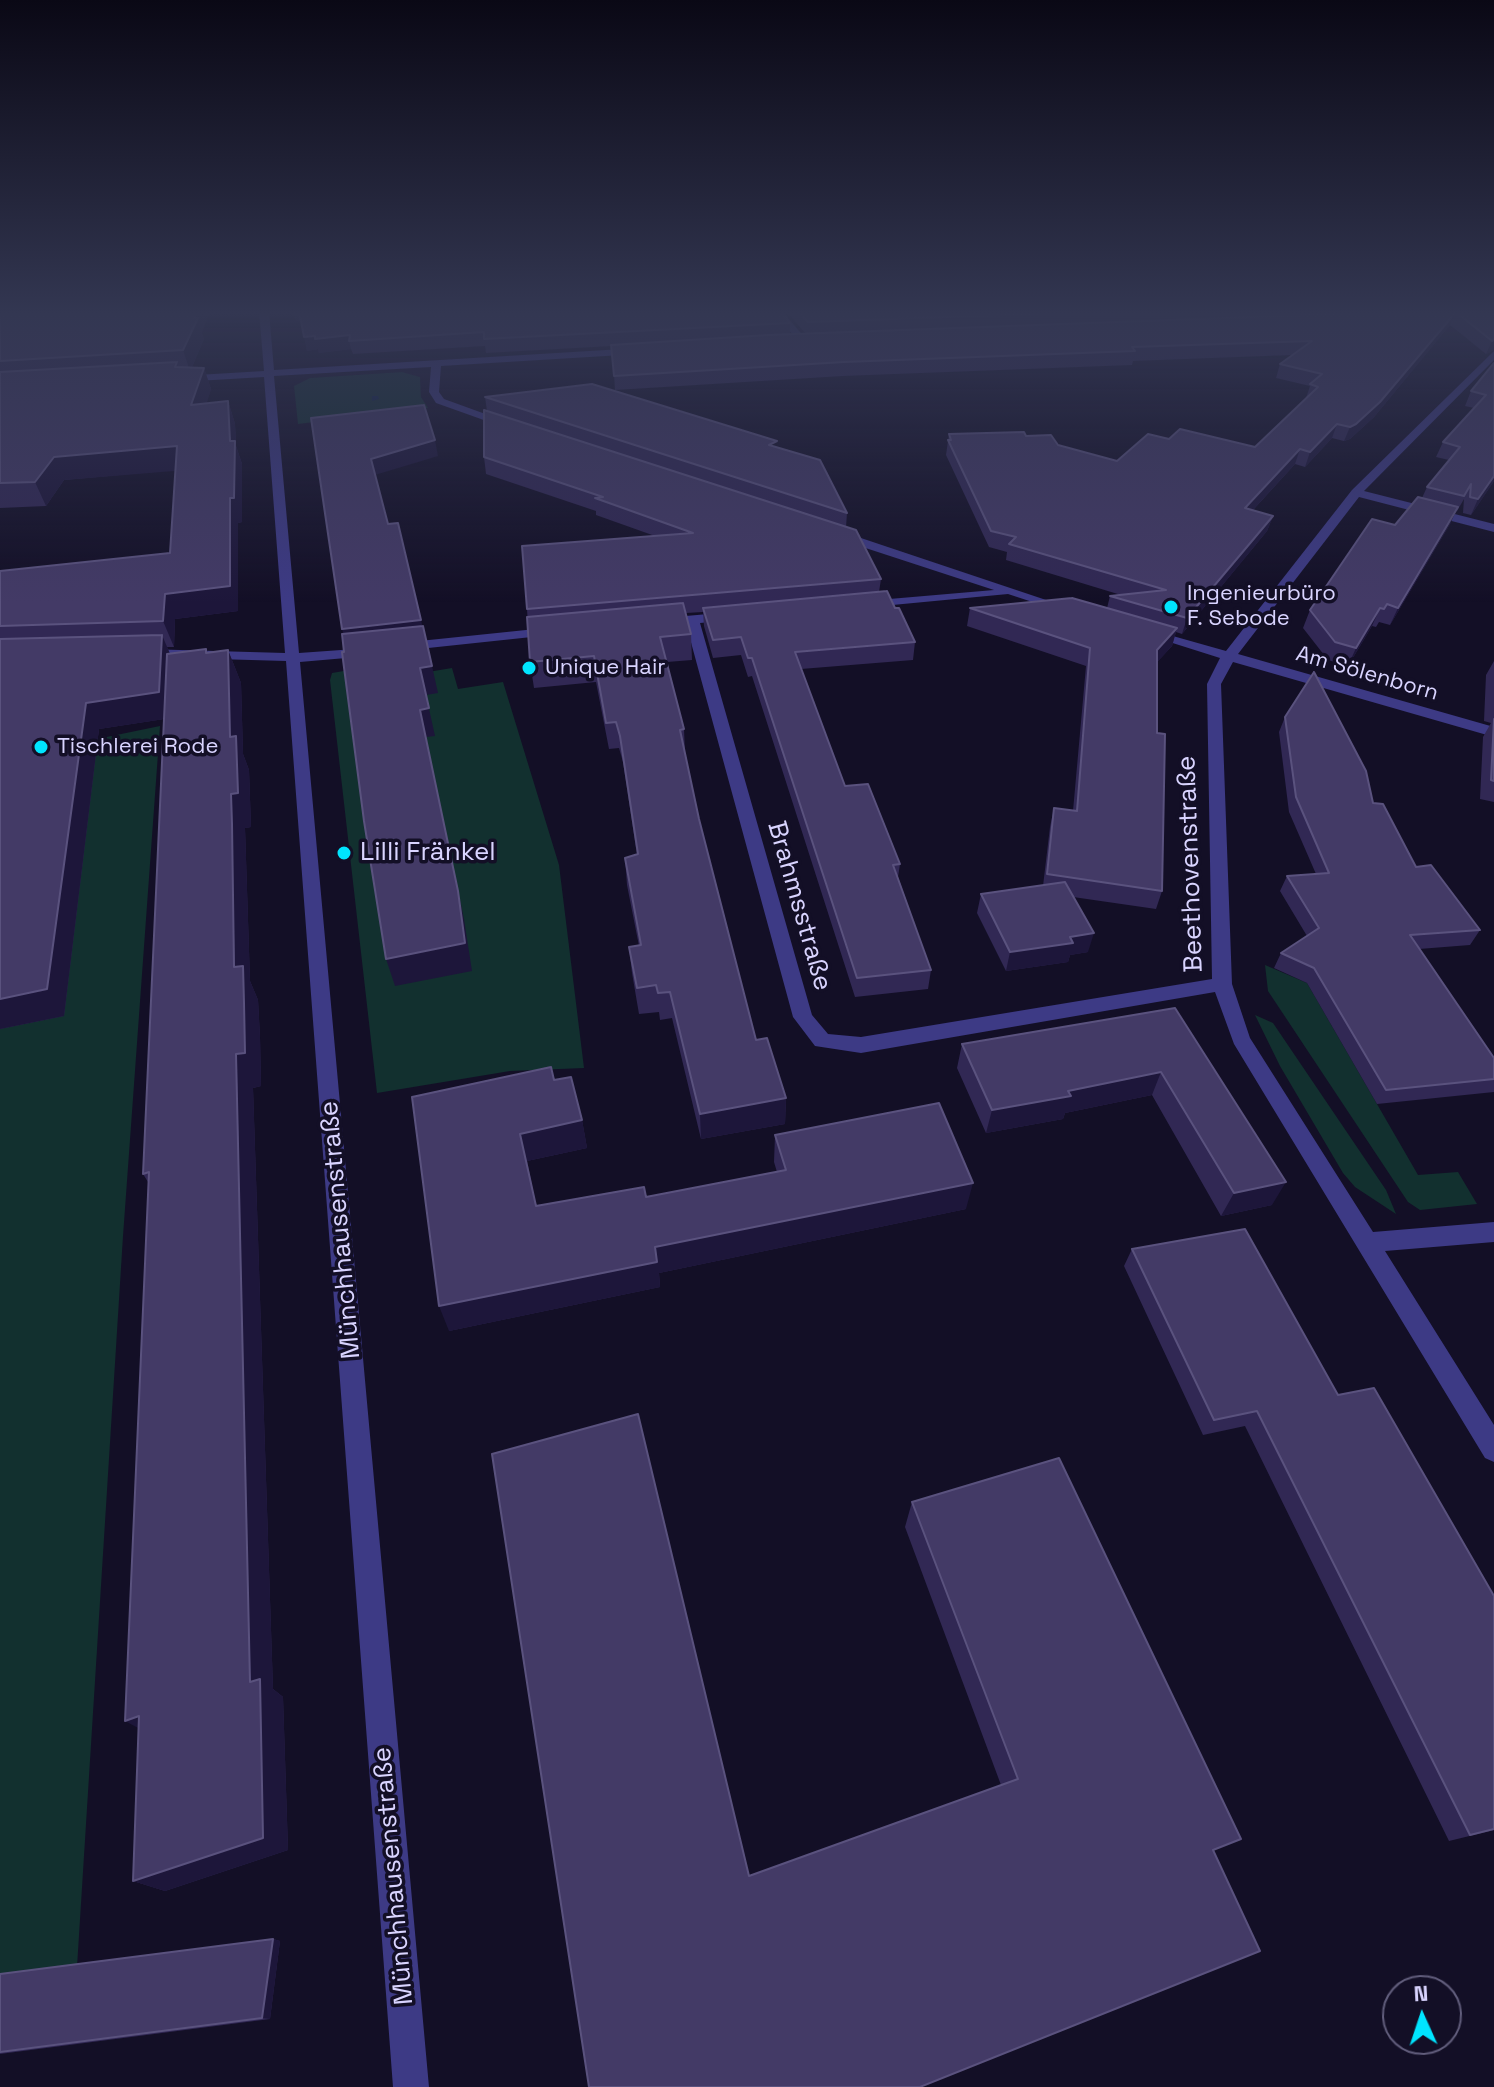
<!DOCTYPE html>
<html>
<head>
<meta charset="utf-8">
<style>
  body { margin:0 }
  #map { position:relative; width:1494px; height:2087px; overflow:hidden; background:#130f26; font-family:"Space Grotesk",sans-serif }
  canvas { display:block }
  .north { position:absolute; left:1382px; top:1975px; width:80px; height:80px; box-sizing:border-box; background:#130f26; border:2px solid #625e7d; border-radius:50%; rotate:357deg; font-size:22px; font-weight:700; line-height:32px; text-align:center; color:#d9d4ff }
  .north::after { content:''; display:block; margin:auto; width:28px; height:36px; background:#00e5ff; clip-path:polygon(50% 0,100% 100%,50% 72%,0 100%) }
</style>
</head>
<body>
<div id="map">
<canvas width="1494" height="2087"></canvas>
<div class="north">N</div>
</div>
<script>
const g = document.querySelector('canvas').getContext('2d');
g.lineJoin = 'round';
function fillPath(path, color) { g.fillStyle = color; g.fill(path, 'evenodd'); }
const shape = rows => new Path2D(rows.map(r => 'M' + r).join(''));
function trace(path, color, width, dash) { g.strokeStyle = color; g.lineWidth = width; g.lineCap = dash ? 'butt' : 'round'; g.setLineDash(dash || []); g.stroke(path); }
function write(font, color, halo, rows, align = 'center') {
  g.font = font + ' "Space Grotesk",sans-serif'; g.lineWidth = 7; g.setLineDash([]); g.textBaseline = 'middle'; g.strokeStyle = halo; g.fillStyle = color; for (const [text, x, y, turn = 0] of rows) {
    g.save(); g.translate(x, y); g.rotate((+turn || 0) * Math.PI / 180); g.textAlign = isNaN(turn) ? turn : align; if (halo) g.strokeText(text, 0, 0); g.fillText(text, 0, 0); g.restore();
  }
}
const green = shape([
  [402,372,420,377,421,397,428,408,298,424,294,386,310,378],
  [420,658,422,673,452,668,458,689,503,682,559,865,584,1068,510,1071,377,1093,330,680,332,673],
  [160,726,123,1236,77,1967,0,1976,0,746,97,739],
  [1265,965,1307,983,1418,1175,1458,1172,1477,1204,1420,1210,1408,1202,1268,991],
  [1255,1015,1273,1023,1386,1190,1396,1214,1355,1187,1343,1173,1280,1066]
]);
const stream = shape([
  [372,396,378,396,379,399,372,401,372,396]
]);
const minor = shape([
  [259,311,269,311,274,370,639,348,644,351,639,354,441,366,439,392,444,399,513,424,514,426,509,429,436,403,429,392,431,367,274,376,299,653,369,648,376,652,369,656,300,662,429,2087,393,2087,286,661,145,657,138,653,145,649,285,653,264,377,180,382,175,379,180,376,264,371,259,311],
  [772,311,782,311,806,339,806,343,800,343,772,311],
  [1494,351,1494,360,1364,491,1494,524,1494,532,1359,497,1238,654,1494,727,1494,737,1233,662,1221,684,1232,984,1250,1038,1373,1232,1494,1222,1494,1242,1385,1251,1494,1425,1494,1462,1485,1458,1234,1044,1215,992,861,1053,815,1046,793,1017,686,624,663,626,656,622,663,618,731,612,738,616,731,620,700,623,812,1015,828,1034,861,1037,1212,979,1207,684,1220,658,1141,633,1148,629,1226,651,1352,490,1494,351],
  [835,532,843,532,1070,608,1063,612,1008,594,861,608,859,605,866,601,994,590,835,538,835,532],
  [555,627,562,631,560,634,400,651,393,647,400,643,555,627]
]);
const wall = shape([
  [0,311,202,333,204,339,192,367,204,368,211,389,206,404,228,401,235,424,236,446,242,464,242,522,238,523,238,611,175,619,174,647,167,647,170,654,206,649,208,653,228,650,241,683,243,754,249,770,251,827,245,828,250,981,258,1000,260,1037,261,1086,253,1088,273,1689,283,1697,288,1850,165,1891,133,1881,139,1728,148,1182,143,1174,164,719,99,729,64,1016,0,1029,0,571,170,553,176,470,64,480,46,506,0,508],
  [293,311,780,311,790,323,790,334,806,334,786,311,1494,311,1494,350,1486,354,1450,325,1374,417,1350,439,1344,441,1332,438,1305,467,1295,464,1253,510,1273,516,1267,531,1182,634,1176,632,1172,646,1157,662,1157,733,1162,891,1156,909,1073,897,1088,952,1070,955,1068,962,1006,971,977,913,981,894,1043,886,1050,827,1054,808,1073,811,1086,666,967,626,970,608,1107,608,1110,596,1121,595,1006,560,1007,552,989,547,946,455,949,434,1026,436,1117,461,1169,439,1255,447,1306,398,1310,386,1276,378,1280,364,1292,355,1133,361,1132,365,843,376,615,390,612,346,486,353,485,346,353,354,351,349,319,353,318,349,307,351,301,321,296,321],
  [1494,363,1494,481,1471,515,1463,513,1464,499,1457,511,1455,511,1450,524,1390,625,1379,622,1376,627,1372,626,1348,666,1328,660,1303,628,1310,610,1422,498,1427,487,1449,460,1436,457,1443,442,1474,408,1465,406,1471,391],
  [485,397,776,447,847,513,846,527,881,579,879,592,895,608,915,642,913,660,801,669,845,786,900,864,898,877,931,970,928,989,855,997,752,676,748,677,741,655,713,658,704,626,703,612,686,613,691,634,692,660,667,662,684,729,685,753,699,819,756,1040,786,1098,785,1124,701,1139,672,1018,660,1020,659,1012,639,1014,632,973,629,947,639,946,627,885,625,858,637,855,623,762,619,748,609,749,596,682,534,688,530,662,527,609,655,536,596,515,596,511,486,474,484,457,487,411],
  [1494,661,1494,802,1480,799,1483,737,1491,723,1484,721,1486,675],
  [1285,717,1373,803,1416,867,1480,930,1470,945,1419,949,1494,1058,1494,1092,1377,1104,1307,983,1274,968,1281,953,1307,936,1280,891,1287,876,1316,874,1289,812,1279,732],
  [1175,1008,1272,1205,1221,1216,1152,1095,1065,1113,1063,1119,986,1133,957,1068,962,1044],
  [554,1080,582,1120,587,1148,527,1161,536,1205,646,1197,777,1172,774,1162,775,1135,966,1209,659,1273,660,1287,449,1331],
  [1132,1249,1338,1395,1494,1596,1494,1830,1449,1841,1245,1426,1203,1435,1124,1266],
  [912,1502,1214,1851,749,1876,1001,1785,905,1527],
  [273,1939,280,1941,270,2019,0,2054,0,1974]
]);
const shadedWall = shape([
  [196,311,210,311,202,333,204,339,190,371,183,350],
  [293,311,299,311,302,321,296,321],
  [1456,312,1450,325,1374,417,1350,439,1344,441,1350,427],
  [350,335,349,341,351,349,319,353,318,349,307,351,304,337],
  [1494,340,1494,350,1486,354,1492,341],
  [204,368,211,389,199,428,191,405],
  [228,401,235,424,236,446,242,464,242,522,238,523,238,611,175,619,174,647,163,621,165,594,230,498],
  [1337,424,1332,438,1305,467,1310,452],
  [435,440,438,456,375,475,371,459],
  [177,446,186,470,64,480,46,506,35,482,54,457],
  [1300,449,1295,464,1240,524,1245,508],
  [1494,476,1494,481,1471,515,1478,499],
  [1458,507,1450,524,1390,625,1398,608],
  [1273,516,1267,531,1182,634,1187,618],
  [1380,608,1372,626,1348,666,1356,648],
  [421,620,425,637,347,647,342,629],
  [1177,628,1172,646,1152,668,1157,650],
  [162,635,173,661,171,718,99,729,64,1016,0,1029,0,999,86,703],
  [228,650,241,683,243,754,249,770,251,827,245,828,246,858,250,981,258,1000,260,1037,261,1086,253,1088,273,1689,283,1697,288,1850,165,1891,133,1881,250,1682],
  [432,666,438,693,426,695,435,736,426,737,464,919,472,971,395,986,386,959,420,710,420,668],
  [1094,933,1088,952,1070,955,1068,962,1006,971,1010,952,1070,937],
  [1161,1072,1152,1095,1065,1113,1063,1119,986,1133,992,1110,1068,1091],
  [786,1098,785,1124,701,1139,700,1114],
  [582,1120,587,1148,527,1161,542,1232,520,1134],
  [1286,1182,1272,1205,1221,1216,1234,1193],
  [973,1183,966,1209,659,1273,660,1287,449,1331,439,1306,655,1247],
  [139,1716,155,1737,125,1721],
  [273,1939,280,1941,270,2019,262,2018]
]);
const building = shape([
  [0,311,196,311,194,318,198,318,183,350,0,361,0,311],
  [299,311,780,311,790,323,484,339,484,332,349,341,350,335,315,339,315,336,304,337,299,311],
  [798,311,1116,311,808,322,798,311],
  [1412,311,1494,311,1494,340,1492,341,1456,312,1380,402,1356,424,1350,427,1337,424,1310,452,1300,449,1245,508,1273,516,1187,618,1110,596,1166,590,1009,544,1016,537,991,531,948,440,951,440,949,434,1024,432,1026,436,1051,435,1058,445,1117,461,1148,434,1169,439,1180,429,1255,447,1318,387,1310,384,1322,374,1280,364,1312,341,1132,347,1135,351,844,362,614,376,611,345,768,335,1412,311],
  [177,362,175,367,204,368,191,405,228,401,230,441,235,441,234,498,230,498,230,586,165,594,163,621,0,626,0,571,170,553,177,446,54,457,35,482,0,483,0,372,177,362],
  [1494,363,1494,476,1478,499,1470,497,1471,484,1464,496,1427,487,1460,447,1443,442,1486,395,1471,391,1494,363],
  [592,384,777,441,769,445,820,460,847,513,485,397,592,384],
  [424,405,435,440,371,459,388,524,398,523,421,620,342,629,311,418,424,405],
  [484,410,856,530,881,579,527,609,522,546,693,533,595,498,603,497,484,457,484,410],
  [1418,497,1458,507,1398,608,1387,604,1384,609,1380,608,1356,648,1335,642,1310,610,1372,519,1395,525,1418,497],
  [887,591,895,608,899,608,915,642,795,652,845,786,868,784,900,864,893,865,931,970,857,978,752,658,748,658,741,637,713,640,703,608,887,591],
  [1072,598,1177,628,1157,650,1157,733,1165,734,1162,891,1047,874,1054,808,1077,811,1090,648,970,608,1072,598],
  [683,603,691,634,660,637,684,729,680,730,699,819,756,1040,767,1038,786,1098,700,1114,670,992,658,993,656,985,637,988,629,947,641,945,625,858,638,854,620,736,616,722,606,723,594,656,530,662,527,617,683,603],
  [423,626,432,666,420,668,429,708,420,710,458,891,465,943,386,959,364,821,342,652,344,652,342,634,423,626],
  [162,635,159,692,86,703,47,989,0,999,0,639,162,635],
  [206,649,206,653,228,650,230,737,236,736,238,793,231,794,232,824,234,967,243,966,244,1003,245,1053,236,1054,250,1682,260,1679,263,1838,133,1881,139,1716,125,1721,149,1172,143,1174,167,654,206,649],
  [1314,672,1366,771,1373,803,1383,804,1416,867,1431,865,1480,930,1410,935,1494,1058,1494,1079,1386,1090,1314,968,1281,953,1319,928,1287,876,1329,873,1296,797,1285,717,1314,672],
  [1494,719,1494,781,1491,780,1494,719],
  [1065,882,1094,933,1070,937,1073,943,1010,952,981,894,1065,882],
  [1175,1008,1286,1182,1234,1193,1161,1072,1068,1091,1071,1096,992,1110,962,1044,1175,1008],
  [551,1067,554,1080,571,1077,582,1120,520,1134,536,1206,644,1187,646,1197,786,1170,775,1135,939,1103,973,1183,655,1247,657,1262,439,1306,412,1097,551,1067],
  [1245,1229,1338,1395,1374,1388,1494,1596,1494,1829,1470,1835,1257,1411,1214,1420,1132,1249,1245,1229],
  [638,1414,749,1876,1018,1779,912,1502,1059,1458,1241,1839,1213,1850,1260,1951,920,2087,589,2087,492,1454,638,1414],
  [273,1939,262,2018,0,2052,0,1974,273,1939]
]);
const markers = [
  [1171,607,8,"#00e5ff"],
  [529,668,8,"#00e5ff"],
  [41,747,8,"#00e5ff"],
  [344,853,8,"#00e5ff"]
];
const farPoinames = [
  ["Ingenieurbüro",1187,594],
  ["F. Sebode",1187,619],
  ["Unique Hair",545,668],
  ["Tischlerei Rode",57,747]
];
const farStreetnames = [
  ["Am Sölenborn",1367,674,16]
];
const poiNames = [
  ["Lilli Fränkel",360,853]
];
const streetNames = [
  ["Beethovenstraße",1191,864,-92],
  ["Brahmsstraße",799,906,74],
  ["Münchhausenstraße",341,1230,-95],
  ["Münchhausenstraße",394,1876,-95]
];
fillPath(green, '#12302f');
fillPath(stream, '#0c2248');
fillPath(minor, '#3d3a85');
fillPath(wall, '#312854');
fillPath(shadedWall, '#1d163a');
fillPath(building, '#433a66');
trace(building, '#5a527e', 2);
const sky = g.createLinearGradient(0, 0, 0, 603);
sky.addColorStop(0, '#0a0815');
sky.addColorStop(0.52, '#333752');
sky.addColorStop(1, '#33375200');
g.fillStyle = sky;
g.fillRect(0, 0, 1494, 603);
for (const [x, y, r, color] of markers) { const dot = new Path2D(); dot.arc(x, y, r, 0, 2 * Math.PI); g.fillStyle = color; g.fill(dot); trace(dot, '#130f26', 3); }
write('22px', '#d9d4ff', '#130f26', farPoinames, 'left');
write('22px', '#d9d4ff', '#130f26', farStreetnames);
write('26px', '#d9d4ff', '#130f26', poiNames, 'left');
write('26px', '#d9d4ff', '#130f26', streetNames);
</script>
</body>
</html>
